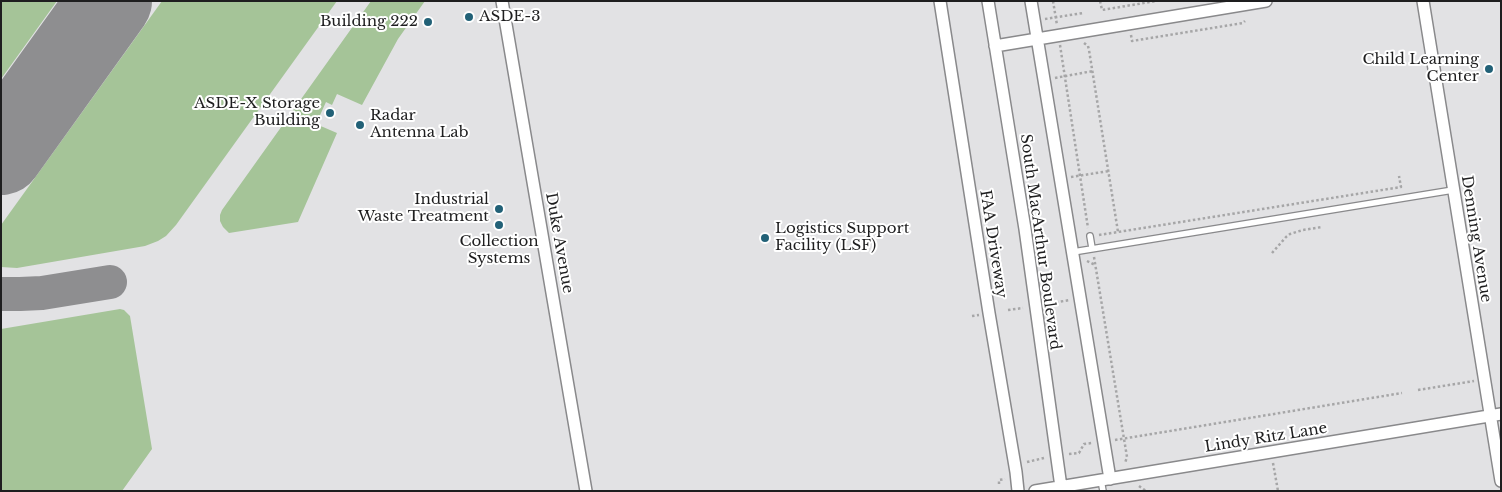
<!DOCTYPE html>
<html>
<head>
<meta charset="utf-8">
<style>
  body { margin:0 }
  #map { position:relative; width:1502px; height:492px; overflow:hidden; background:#e2e2e4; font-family:"Libre Baskerville",serif }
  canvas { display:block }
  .frame { position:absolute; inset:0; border:2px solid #1e1e1f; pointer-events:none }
</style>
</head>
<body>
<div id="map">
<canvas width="1502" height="492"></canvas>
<div class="frame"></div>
</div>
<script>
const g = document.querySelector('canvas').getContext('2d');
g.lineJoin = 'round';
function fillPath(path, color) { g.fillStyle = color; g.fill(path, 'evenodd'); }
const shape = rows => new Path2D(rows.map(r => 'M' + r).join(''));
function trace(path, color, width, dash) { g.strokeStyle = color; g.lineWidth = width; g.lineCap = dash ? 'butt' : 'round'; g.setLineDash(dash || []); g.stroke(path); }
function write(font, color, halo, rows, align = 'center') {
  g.font = font + ' "Libre Baskerville",serif'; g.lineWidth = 4; g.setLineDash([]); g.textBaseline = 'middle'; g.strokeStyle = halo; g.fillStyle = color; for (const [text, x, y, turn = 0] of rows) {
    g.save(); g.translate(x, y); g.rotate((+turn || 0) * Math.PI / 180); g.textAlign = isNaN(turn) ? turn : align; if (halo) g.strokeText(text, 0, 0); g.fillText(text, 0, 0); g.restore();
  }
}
const green = shape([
  [1,1,57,1,1,79],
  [162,1,337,1,176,225,166,236,158,241,145,246,17,268,1,267,1,225],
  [371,1,425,1,398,39,362,105,337,94,332,105,326,102,316,124,337,133,298,222,229,233,223,227,220,221,220,215,222,210],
  [120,309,124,310,130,316,152,449,122,491,1,491,1,329]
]);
const taxiway = shape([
  [1,294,20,294,42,293,110,282]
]);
const runway = shape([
  [1,153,110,1]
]);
const path = shape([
  [1053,1,1057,25],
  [1100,1,1102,10,1156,1],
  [1045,19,1083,13],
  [1131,35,1132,41,1243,23,1245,21],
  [1084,43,1088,46,1089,50,1118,232],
  [1060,45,1088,228],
  [1055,78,1093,71],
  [1071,177,1109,171],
  [1099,235,1401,187,1399,176],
  [1272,253,1286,237,1290,234,1303,230,1322,227],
  [1094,257,1127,457,1125,463],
  [1087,261,1095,265],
  [1046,304,1070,300],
  [1008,310,1023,308],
  [972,316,979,315],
  [1418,390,1474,381],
  [1115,440,1402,393],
  [1069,454,1079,453,1084,444,1092,443,1091,442],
  [1027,462,1044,458],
  [1273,463,1278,491],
  [999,484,999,480,1005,479],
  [1139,486,1146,491]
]);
const service = shape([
  [1090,236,1092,248],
  [1073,252,1453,190],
  [1101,480,1103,491]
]);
const minor = shape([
  [502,1,586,491],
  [940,1,989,313,1016,472,1018,491],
  [988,1,1025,229,1061,487],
  [1031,1,1110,479],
  [1423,1,1501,481],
  [995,46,1266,1],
  [1035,491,1501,414]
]);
const markers = [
  [469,17,5,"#226177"],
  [428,22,5,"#226177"],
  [1489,69,5,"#226177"],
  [330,113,5,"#226177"],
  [360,125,5,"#226177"],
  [499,209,5,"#226177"],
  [499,225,5,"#226177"],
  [765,238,5,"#226177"]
];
const poiNames = [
  ["ASDE-3",479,17,"left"],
  ["Building 222",418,22],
  ["Child Learning",1479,60],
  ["Center",1479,77],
  ["ASDE-X Storage",320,104],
  ["Building",320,121],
  ["Radar",370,116,"left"],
  ["Antenna Lab",370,133,"left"],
  ["Industrial",489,200],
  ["Waste Treatment",489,217],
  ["Logistics Support",775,229,"left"],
  ["Facility (LSF)",775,246,"left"],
  ["Collection",499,242,"center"],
  ["Systems",499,259,"center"]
];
const streetNames = [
  ["Denning Avenue",1476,239,81],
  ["South MacArthur Boulevard",1040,242,82],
  ["Duke Avenue",559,243,80],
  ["FAA Driveway",993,244,81],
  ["Lindy Ritz Lane",1266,438,-9]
];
fillPath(green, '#a5c498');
trace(taxiway, '#8e8e90', 34);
trace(runway, '#8e8e90', 84);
trace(service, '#89898b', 8);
trace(minor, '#89898b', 14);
trace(path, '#a6a6a7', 2.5, [2.5, 2.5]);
trace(service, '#fff', 5.5);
trace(minor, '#fff', 11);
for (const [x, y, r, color] of markers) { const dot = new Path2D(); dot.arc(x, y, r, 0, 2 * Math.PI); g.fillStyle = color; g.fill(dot); trace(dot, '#fff', 2); }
write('15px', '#1e1e1f', '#fff', poiNames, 'right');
write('15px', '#1e1e1f', '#fff', streetNames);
</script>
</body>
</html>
